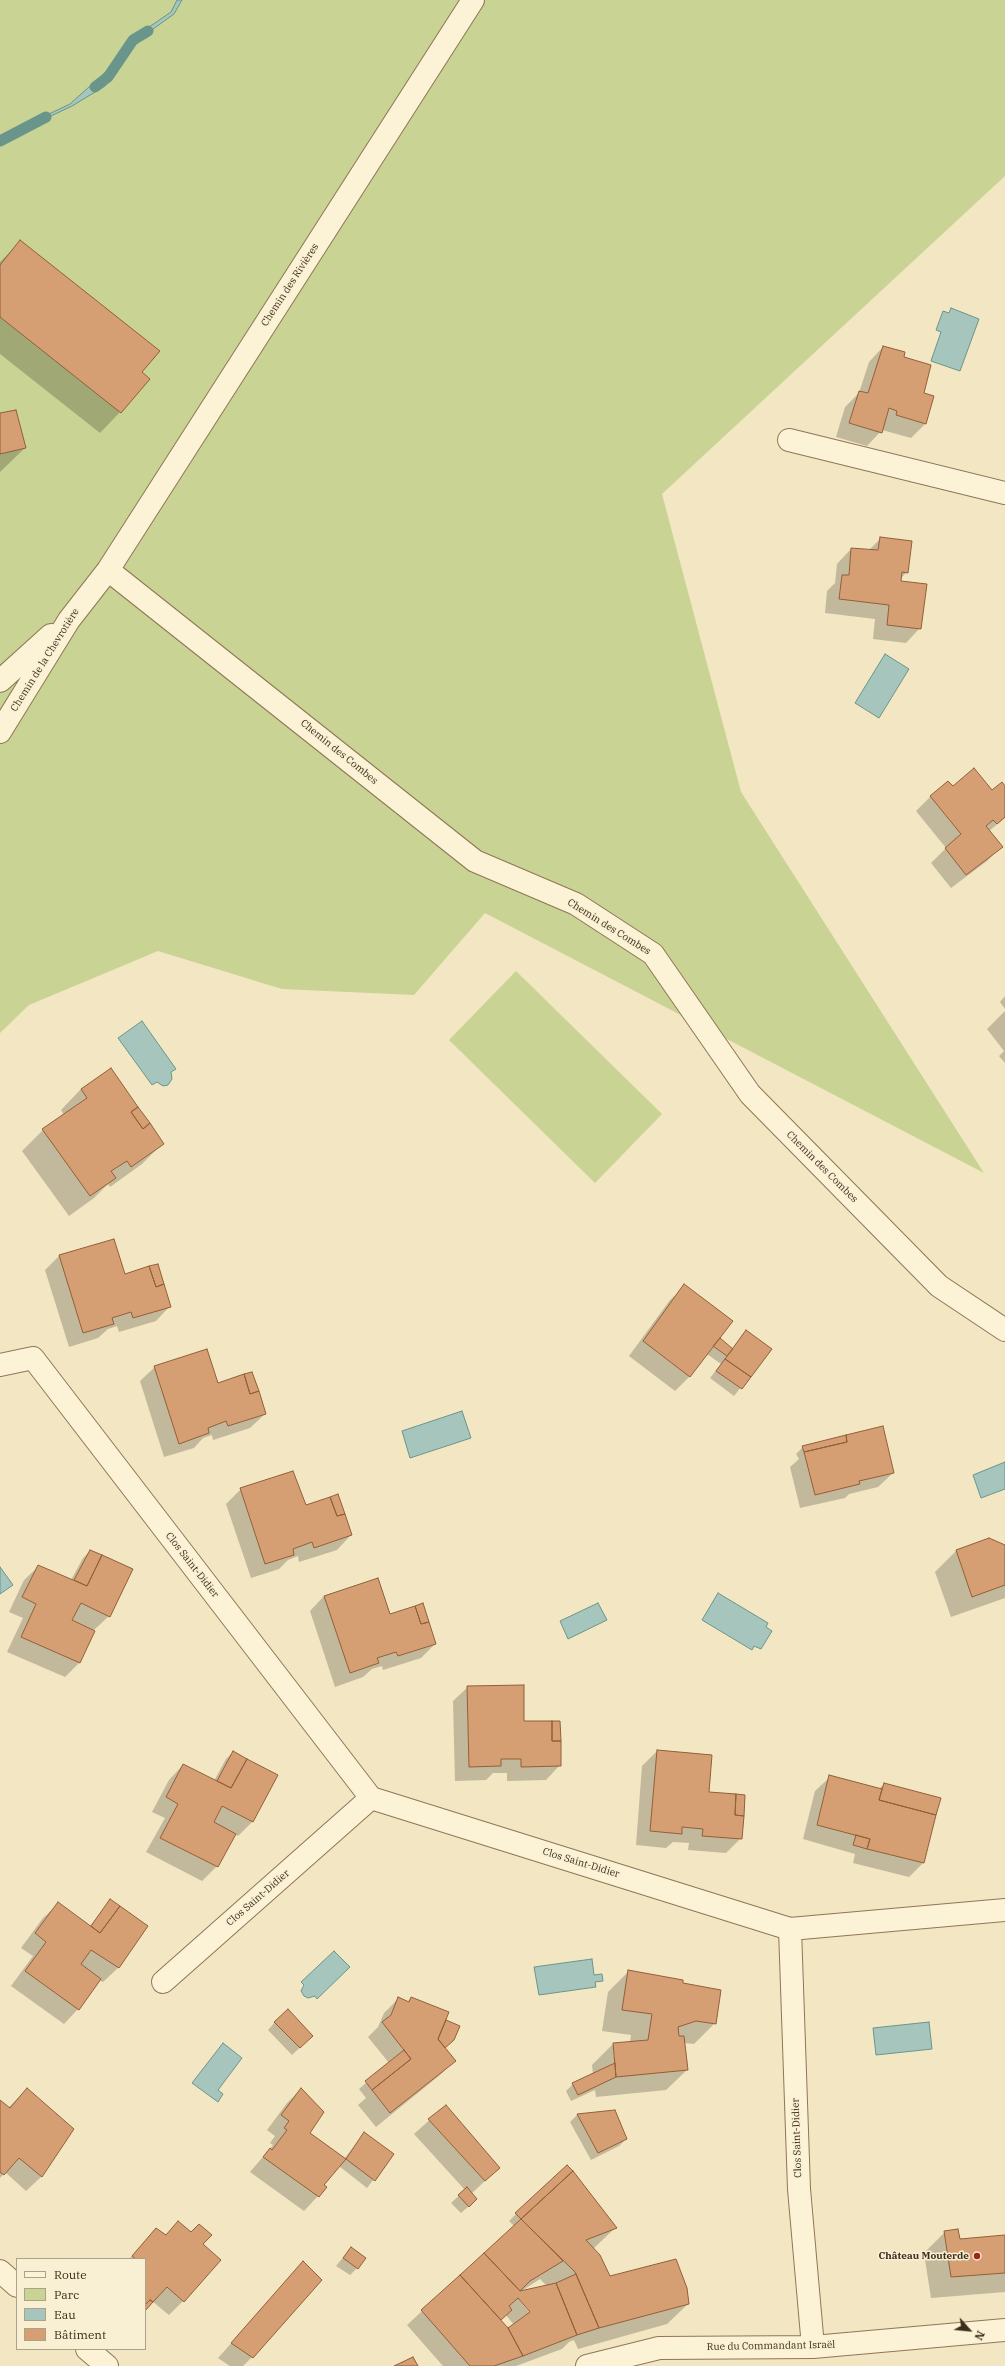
<!DOCTYPE html>
<html>
<head>
<meta charset="utf-8">
<style>
  body { margin:0 }
  #map { position:relative; width:1005px; height:2366px; overflow:hidden; background:#f3e6c2; font-family:"IBM Plex Serif",serif }
  canvas { display:block }
  .legend { position:absolute; left:16px; top:2258px; width:130px; height:92px; box-sizing:border-box; background:#f9efd2; border:1px solid #aea189; margin:0; padding:5px 7px; list-style:none; font-size:12px; color:#3d2d1c }
  .legend li { display:flex; align-items:center; gap:8px; height:20px }
  .legend b { width:20px; border:1px solid #aea189 }
  .north { position:absolute; left:949px; top:2310px; width:40px; height:40px; -webkit-text-stroke:3px #f9efd2; paint-order:stroke; rotate:117deg; font-size:11px; font-weight:700; line-height:16px; text-align:center; color:#3d2d1c }
  .north::after { content:''; display:block; margin:auto; width:14px; height:18px; background:#3d2d1c; clip-path:polygon(50% 0,100% 100%,50% 72%,0 100%) }
</style>
</head>
<body>
<div id="map">
<canvas width="1005" height="2366"></canvas>
<ul class="legend">
<li><b style="height:5px;background:#fcf2d6"></b>Route</li>
<li><b style="height:11px;background:#c9d394"></b>Parc</li>
<li><b style="height:11px;background:#a5c5bd"></b>Eau</li>
<li><b style="height:11px;background:#d59f73"></b>Bâtiment</li>
</ul>
<div class="north">N</div>
</div>
<script>
const g = document.querySelector('canvas').getContext('2d');
g.lineJoin = 'round';
function fillPath(path, color) { g.fillStyle = color; g.fill(path, 'evenodd'); }
const shape = rows => new Path2D(rows.map(r => 'M' + r).join(''));
function trace(path, color, width, dash) { g.strokeStyle = color; g.lineWidth = width; g.lineCap = dash ? 'butt' : 'round'; g.setLineDash(dash || []); g.stroke(path); }
function write(font, color, halo, rows, align = 'center') {
  g.font = font + ' "IBM Plex Serif",serif'; g.lineWidth = 3; g.setLineDash([]); g.textBaseline = 'middle'; g.strokeStyle = halo; g.fillStyle = color; for (const [text, x, y, turn = 0] of rows) {
    g.save(); g.translate(x, y); g.rotate((+turn || 0) * Math.PI / 180); g.textAlign = isNaN(turn) ? turn : align; if (halo) g.strokeText(text, 0, 0); g.fillText(text, 0, 0); g.restore();
  }
}
const green = shape([
  [0,0,1005,0,1005,176,662,494,741,792,984,1173,485,913,414,995,282,989,158,951,29,1005,0,1033],
  [516,971,662,1114,595,1183,449,1040]
]);
const water = shape([
  [177,0,182,0,174,14,135,42,136,36,171,12,177,0],
  [109,69,105,86,72,106,34,124,34,121,70,104,109,69],
  [951,308,979,319,960,371,931,361,941,332,936,330,943,311,949,313,951,308],
  [885,654,909,669,879,718,855,703,885,654],
  [142,1021,176,1069,171,1072,172,1079,168,1085,163,1086,157,1082,152,1085,118,1038,142,1021],
  [462,1411,471,1438,410,1458,402,1431,462,1411],
  [1005,1462,1005,1489,981,1498,973,1475,1005,1462],
  [0,1567,13,1585,0,1594,0,1567],
  [718,1593,768,1623,766,1627,772,1631,761,1649,754,1646,752,1650,702,1620,718,1593],
  [598,1603,607,1620,568,1639,560,1621,598,1603],
  [334,1951,350,1967,317,1999,315,1996,308,1998,304,1996,301,1991,304,1985,301,1982,334,1951],
  [592,1959,594,1975,602,1974,603,1981,595,1982,596,1987,539,1995,534,1967,592,1959],
  [929,2022,932,2049,876,2055,873,2028,929,2022],
  [223,2043,242,2058,218,2090,223,2094,218,2102,192,2083,223,2043]
]);
const shadow = shape([
  [20,242,120,412,100,433,0,354,0,262],
  [883,347,902,358,923,393,925,424,911,438,882,430,867,446,836,437,845,407,859,393,869,362],
  [0,414,25,448,0,472],
  [880,539,907,572,900,579,920,628,906,643,873,639,875,619,825,613,827,591,835,583,837,564,851,549,869,550],
  [953,787,992,791,1005,788,1005,818,989,831,1001,847,987,861,951,888,931,863,946,848,916,811,931,796],
  [1005,996,1005,1009,1000,1002],
  [1005,1011,1005,1063,999,1056,1004,1051,987,1029],
  [81,1089,163,1143,142,1164,110,1187,108,1184,94,1198,69,1216,22,1151,43,1130,64,1115,61,1110],
  [113,1240,124,1275,170,1306,156,1321,119,1332,117,1326,108,1329,98,1338,69,1347,45,1270,59,1256],
  [685,1286,718,1338,732,1349,746,1332,770,1350,734,1396,710,1378,721,1364,707,1354,690,1376,675,1391,629,1356,670,1300],
  [155,1367,218,1384,265,1414,250,1428,213,1440,212,1435,203,1438,194,1448,164,1457,140,1381],
  [803,1447,893,1473,878,1487,849,1494,845,1498,800,1508,790,1467,799,1459,796,1454],
  [241,1489,306,1506,351,1535,337,1550,299,1562,298,1556,288,1560,279,1569,251,1578,226,1504],
  [1005,1545,1005,1598,951,1617,935,1572,956,1551],
  [90,1551,109,1616,94,1630,79,1663,65,1677,7,1652,23,1618,9,1612,24,1580,39,1566,71,1580,83,1558],
  [324,1596,389,1615,435,1644,421,1658,383,1670,382,1666,372,1669,363,1677,335,1687,310,1611],
  [468,1687,560,1765,546,1780,507,1781,507,1773,493,1773,486,1780,455,1781,453,1701],
  [657,1751,708,1793,741,1838,726,1853,688,1850,689,1843,673,1842,666,1848,636,1845,642,1766],
  [233,1752,276,1775,252,1822,238,1836,235,1834,217,1866,202,1881,146,1852,165,1818,152,1812,169,1780,183,1765,214,1781,226,1759],
  [830,1777,879,1789,884,1784,935,1816,923,1863,909,1877,853,1863,855,1854,803,1839,815,1791],
  [110,1901,147,1926,118,1968,103,1982,99,1980,78,2009,64,2024,11,1986,33,1956,21,1948,43,1918,58,1904,90,1926],
  [629,1971,681,1984,715,2023,694,2044,684,2043,687,2070,666,2090,596,2097,595,2090,571,2101,566,2091,573,2084,593,2074,592,2065,613,2044,630,2042,631,2035,602,2031,608,1992],
  [411,1998,443,2025,446,2021,444,2048,454,2061,440,2075,376,2127,358,2105,366,2098,359,2089,389,2063,368,2037,378,2027,384,2013,398,1999,407,2002],
  [275,2022,305,2043,292,2055,268,2030],
  [27,2089,73,2129,41,2177,26,2191,5,2172,0,2178,0,2101,8,2108],
  [301,2089,308,2133,344,2159,364,2134,393,2154,367,2188,339,2166,323,2185,318,2196,304,2211,250,2172,273,2145,270,2143,275,2136,267,2130,287,2103],
  [445,2106,499,2168,471,2194,469,2206,461,2213,451,2203,465,2190,414,2134],
  [614,2111,626,2139,619,2146,591,2160,570,2122,577,2115],
  [516,2214,615,2228,593,2249,610,2277,688,2304,667,2324,578,2349,574,2340,569,2342,562,2349,516,2366,443,2366,407,2325,514,2226,509,2221],
  [540,2279,547,2286,520,2292],
  [520,2301,522,2301,534,2315,532,2316],
  [506,2315,514,2325,508,2329,500,2321],
  [178,2223,202,2244,183,2301,169,2315,152,2301,145,2310,145,2259,129,2259,156,2229,165,2236],
  [945,2232,959,2240,1005,2236,1005,2292,931,2298,924,2253],
  [351,2248,357,2268,350,2275,336,2266],
  [303,2263,252,2357,243,2366,230,2366,218,2358]
]);
const stream = shape([
  [95,87,108,77,133,40,148,31],
  [0,141,46,117]
]);
const building = shape([
  [20,240,160,351,142,372,150,379,121,413,0,317,0,265,20,240],
  [883,346,905,352,904,357,931,365,924,393,934,396,926,424,896,415,897,411,889,408,882,433,849,423,859,391,868,393,883,346],
  [16,410,26,448,0,454,0,413,16,410],
  [880,537,912,541,908,573,902,572,901,581,927,584,921,629,887,625,889,605,839,599,842,575,849,575,851,548,878,550,880,537],
  [974,768,992,790,1002,782,1005,786,1005,817,997,824,993,820,986,826,1003,847,966,875,945,848,961,834,930,796,948,781,953,786,974,768],
  [111,1068,138,1107,131,1112,143,1129,150,1123,164,1144,131,1167,127,1161,111,1171,116,1178,90,1196,42,1129,87,1098,81,1089,111,1068],
  [138,1107,150,1123,143,1129,131,1112,138,1107],
  [114,1239,125,1274,149,1266,156,1287,164,1284,171,1307,133,1318,131,1312,112,1318,114,1324,83,1333,59,1255,114,1239],
  [158,1264,164,1284,156,1287,149,1266,158,1264],
  [684,1284,733,1321,690,1377,643,1341,684,1284],
  [746,1330,772,1349,751,1377,725,1359,746,1330],
  [720,1338,733,1349,727,1356,713,1346,720,1338],
  [207,1349,218,1383,244,1374,250,1394,259,1391,266,1414,228,1426,226,1421,208,1428,209,1433,179,1444,154,1366,207,1349],
  [725,1359,751,1377,742,1389,716,1371,725,1359],
  [252,1372,259,1391,250,1394,244,1374,252,1372],
  [883,1426,894,1473,859,1481,860,1484,815,1495,804,1452,847,1442,846,1435,883,1426],
  [846,1435,847,1442,804,1452,802,1446,846,1435],
  [293,1471,306,1505,330,1497,337,1516,345,1514,352,1535,314,1548,312,1542,293,1549,294,1555,265,1564,240,1488,293,1471],
  [338,1494,345,1514,337,1516,330,1497,338,1494],
  [989,1538,1005,1545,1005,1585,972,1597,956,1550,989,1538],
  [90,1550,102,1555,87,1586,74,1580,90,1550],
  [102,1555,133,1569,110,1617,81,1603,72,1620,95,1631,80,1663,21,1637,36,1604,22,1597,38,1565,87,1586,102,1555],
  [378,1578,390,1614,415,1606,421,1624,429,1622,436,1644,398,1656,396,1652,377,1658,379,1663,350,1673,324,1596,378,1578],
  [423,1603,429,1622,421,1624,415,1606,423,1603],
  [524,1685,524,1721,552,1721,552,1741,561,1741,561,1766,521,1767,521,1759,501,1759,501,1766,469,1767,467,1686,524,1685],
  [552,1721,560,1721,561,1741,552,1741,552,1721],
  [657,1750,712,1755,709,1792,736,1794,735,1815,744,1816,742,1839,702,1836,703,1829,682,1827,682,1834,650,1831,657,1750],
  [233,1751,247,1759,231,1788,217,1781,233,1751],
  [247,1759,278,1775,253,1822,222,1806,214,1822,236,1834,218,1867,160,1838,178,1804,166,1797,183,1764,231,1788,247,1759],
  [829,1775,882,1789,879,1800,936,1815,924,1863,867,1849,870,1839,817,1825,829,1775],
  [884,1783,941,1798,936,1815,879,1800,884,1783],
  [736,1794,745,1795,744,1816,735,1815,736,1794],
  [856,1835,870,1839,867,1849,853,1845,856,1835],
  [110,1899,120,1906,100,1933,91,1926,110,1899],
  [58,1902,100,1933,120,1906,148,1926,119,1968,91,1950,81,1964,101,1979,79,2010,25,1971,46,1942,35,1933,58,1902],
  [628,1970,683,1980,683,1983,721,1990,716,2024,696,2021,678,2027,679,2036,684,2036,688,2070,616,2077,613,2043,648,2040,652,2014,622,2010,628,1970],
  [398,1997,409,2002,411,1997,449,2012,438,2039,456,2061,390,2113,372,2090,411,2059,382,2022,391,2015,398,1997],
  [288,2009,313,2036,300,2048,274,2022,288,2009],
  [446,2020,460,2026,454,2040,445,2048,438,2039,446,2020],
  [404,2050,411,2059,372,2090,365,2081,404,2050],
  [615,2063,616,2077,578,2095,572,2083,615,2063],
  [27,2088,74,2129,42,2177,19,2158,4,2175,0,2172,0,2100,10,2108,27,2088],
  [301,2088,324,2112,310,2133,346,2159,324,2185,327,2187,319,2197,263,2157,270,2148,272,2150,287,2130,284,2128,289,2121,281,2115,301,2088],
  [446,2105,500,2168,485,2181,428,2119,446,2105],
  [615,2110,627,2139,598,2153,577,2114,615,2110],
  [364,2132,394,2154,375,2181,346,2159,364,2132],
  [567,2165,573,2171,521,2219,515,2213,567,2165],
  [573,2171,617,2228,586,2240,600,2255,610,2276,676,2259,687,2288,689,2304,599,2328,575,2272,521,2219,573,2171],
  [467,2187,477,2199,469,2207,458,2195,467,2187],
  [521,2219,563,2261,530,2281,520,2291,484,2253,521,2219],
  [178,2221,191,2232,199,2224,212,2235,203,2244,221,2260,184,2302,167,2287,153,2302,150,2300,145,2305,145,2259,136,2259,132,2256,156,2228,166,2235,178,2221],
  [958,2229,960,2239,1005,2235,1005,2273,951,2277,944,2231,958,2229],
  [351,2247,366,2258,358,2269,343,2258,351,2247],
  [484,2253,520,2291,556,2283,577,2335,523,2356,508,2328,530,2312,518,2298,509,2306,512,2310,501,2320,460,2275,484,2253],
  [303,2261,322,2280,253,2358,231,2343,303,2261],
  [576,2274,599,2328,577,2335,556,2283,576,2274],
  [460,2275,508,2328,523,2356,494,2366,470,2366,421,2310,460,2275],
  [150,2300,153,2302,145,2311,145,2305,150,2300],
  [413,2357,418,2366,394,2366,413,2357]
]);
const street = shape([
  [789,440,1005,493],
  [108,570,475,861,576,904,653,954,750,1094,939,1286,1005,1330],
  [0,681,51,635],
  [0,732,69,620,108,570,473,0],
  [0,1365,33,1358,371,1798,790,1929,1005,1910],
  [790,1929,799,2189,813,2347],
  [163,1982,371,1798],
  [0,2271,17,2286],
  [87,2349,107,2366],
  [587,2366,659,2348,813,2347,1005,2330]
]);
const markers = [
  [977,2256,4,"#a5231f"]
];
const streetNames = [
  ["Chemin des Rivières",290,285,-57],
  ["Chemin de la Chevrotière",45,660,-58],
  ["Chemin des Combes",339,752,39],
  ["Chemin des Combes",609,927,32],
  ["Chemin des Combes",822,1167,45],
  ["Clos Saint-Didier",192,1565,52],
  ["Clos Saint-Didier",581,1863,17],
  ["Clos Saint-Didier",258,1898,-41],
  ["Clos Saint-Didier",797,2138,-92],
  ["Rue du Commandant Israël",771,2346,-1]
];
const poiNames = [
  ["Château Mouterde",969,2256]
];
fillPath(green, '#c9d394');
fillPath(water, '#a5c5bd');
trace(water, '#6a958b', 1);
fillPath(shadow, '#0003');
trace(stream, '#6a958b', 11);
fillPath(building, '#d59f73');
trace(building, '#915f39', 1);
trace(street, '#8f7657', 24);
trace(street, '#fcf2d6', 22);
for (const [x, y, r, color] of markers) { const dot = new Path2D(); dot.arc(x, y, r, 0, 2 * Math.PI); g.fillStyle = color; g.fill(dot); trace(dot, '#f9efd2', 1.5); }
write('10px', '#3d2d1c', '#f9efd2', streetNames);
write('bold 10px', '#3d2d1c', '#f9efd2', poiNames, 'right');
</script>
</body>
</html>
